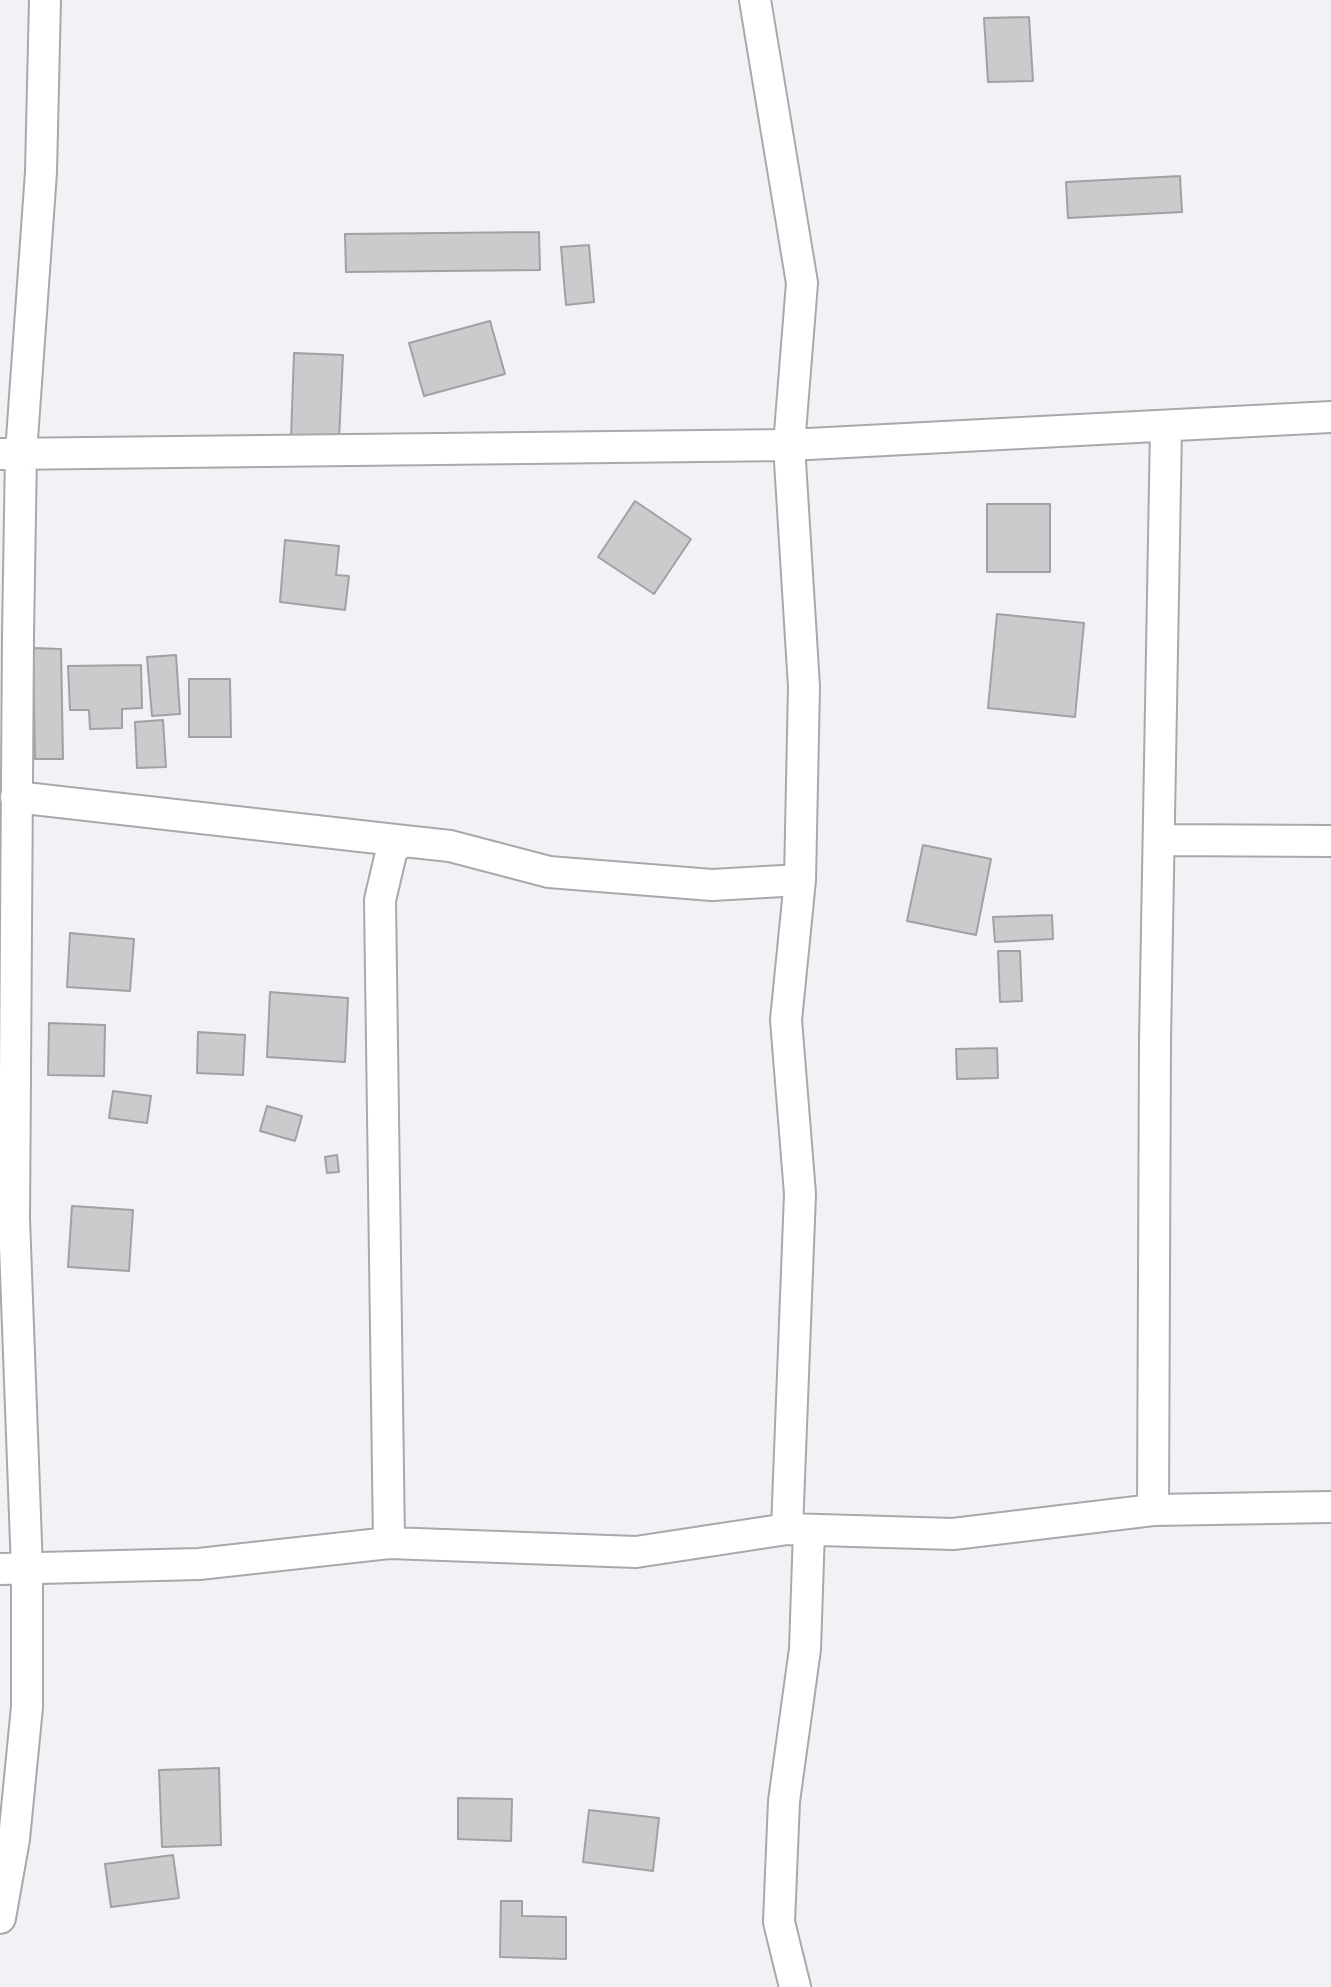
<!DOCTYPE html>
<html>
<head>
<meta charset="utf-8">
<style>
  body { margin:0 }
  canvas { display:block; background:#f2f1f5 }
</style>
</head>
<body>
<canvas width="1331" height="1987"></canvas>
<script>
const g = document.querySelector('canvas').getContext('2d');
g.lineJoin = 'round';
function fillPath(path, color) { g.fillStyle = color; g.fill(path, 'evenodd'); }
const shape = rows => new Path2D(rows.map(r => 'M' + r).join(''));
function trace(path, color, width, dash) { g.strokeStyle = color; g.lineWidth = width; g.lineCap = dash ? 'butt' : 'round'; g.setLineDash(dash || []); g.stroke(path); }
const building = shape([
  [1029,17,1033,81,988,82,984,18,1029,17],
  [1180,176,1182,212,1068,218,1066,182,1180,176],
  [539,232,540,270,346,272,345,234,539,232],
  [589,245,594,302,566,305,561,247,589,245],
  [490,321,505,374,424,396,409,343,490,321],
  [294,353,343,355,339,439,291,438,294,353],
  [635,501,691,539,654,594,598,557,635,501],
  [987,504,1050,504,1050,572,987,572,987,504],
  [285,540,339,546,336,575,349,576,345,610,280,602,285,540],
  [997,614,1084,623,1075,717,988,708,997,614],
  [33,648,61,649,63,759,35,759,33,648],
  [176,655,180,714,152,716,147,657,176,655],
  [141,665,142,708,122,709,122,728,90,729,89,710,70,710,68,666,141,665],
  [189,679,230,679,231,737,189,737,189,679],
  [163,720,166,767,137,768,135,722,163,720],
  [923,845,991,859,976,935,907,921,923,845],
  [1052,915,1053,939,995,942,993,917,1052,915],
  [70,933,134,939,130,991,67,987,70,933],
  [998,951,1020,951,1022,1001,1000,1002,998,951],
  [270,992,348,998,345,1062,267,1057,270,992],
  [49,1023,105,1025,104,1076,48,1075,49,1023],
  [198,1032,245,1035,243,1075,197,1073,198,1032],
  [997,1048,998,1078,957,1079,956,1049,997,1048],
  [113,1091,151,1096,147,1123,109,1118,113,1091],
  [267,1106,302,1116,295,1141,260,1131,267,1106],
  [337,1155,339,1172,327,1173,325,1157,337,1155],
  [72,1206,133,1210,129,1271,68,1267,72,1206],
  [219,1768,221,1845,162,1847,159,1770,219,1768],
  [458,1798,512,1799,511,1841,458,1839,458,1798],
  [589,1810,659,1818,653,1871,583,1862,589,1810],
  [173,1855,179,1898,111,1907,105,1864,173,1855],
  [501,1901,522,1901,522,1916,566,1917,566,1959,500,1957,501,1901]
]);
const minor = shape([
  [755,0,802,283,789,445,804,687,800,880,786,1020,800,1194,787,1529],
  [2,454,789,445,1331,417],
  [16,797,404,841],
  [1160,840,1331,841],
  [1153,1510,1155,1040,1166,428],
  [389,1543,380,900,392,849,404,841,450,846,549,872,712,885,800,880],
  [0,1569,199,1564,389,1543,636,1552,787,1529,953,1534,1153,1510,1331,1507],
  [0,1918,14,1839,27,1707,27,1570,14,1219,18,635,21,453,41,172,45,0],
  [795,1987,779,1922,784,1801,805,1649,809,1530]
]);
fillPath(building, '#cbcbce');
trace(building, '#a1a0a3', 2);
trace(minor, '#a9a8ab', 34);
trace(minor, '#fff', 30);
</script>
</body>
</html>
